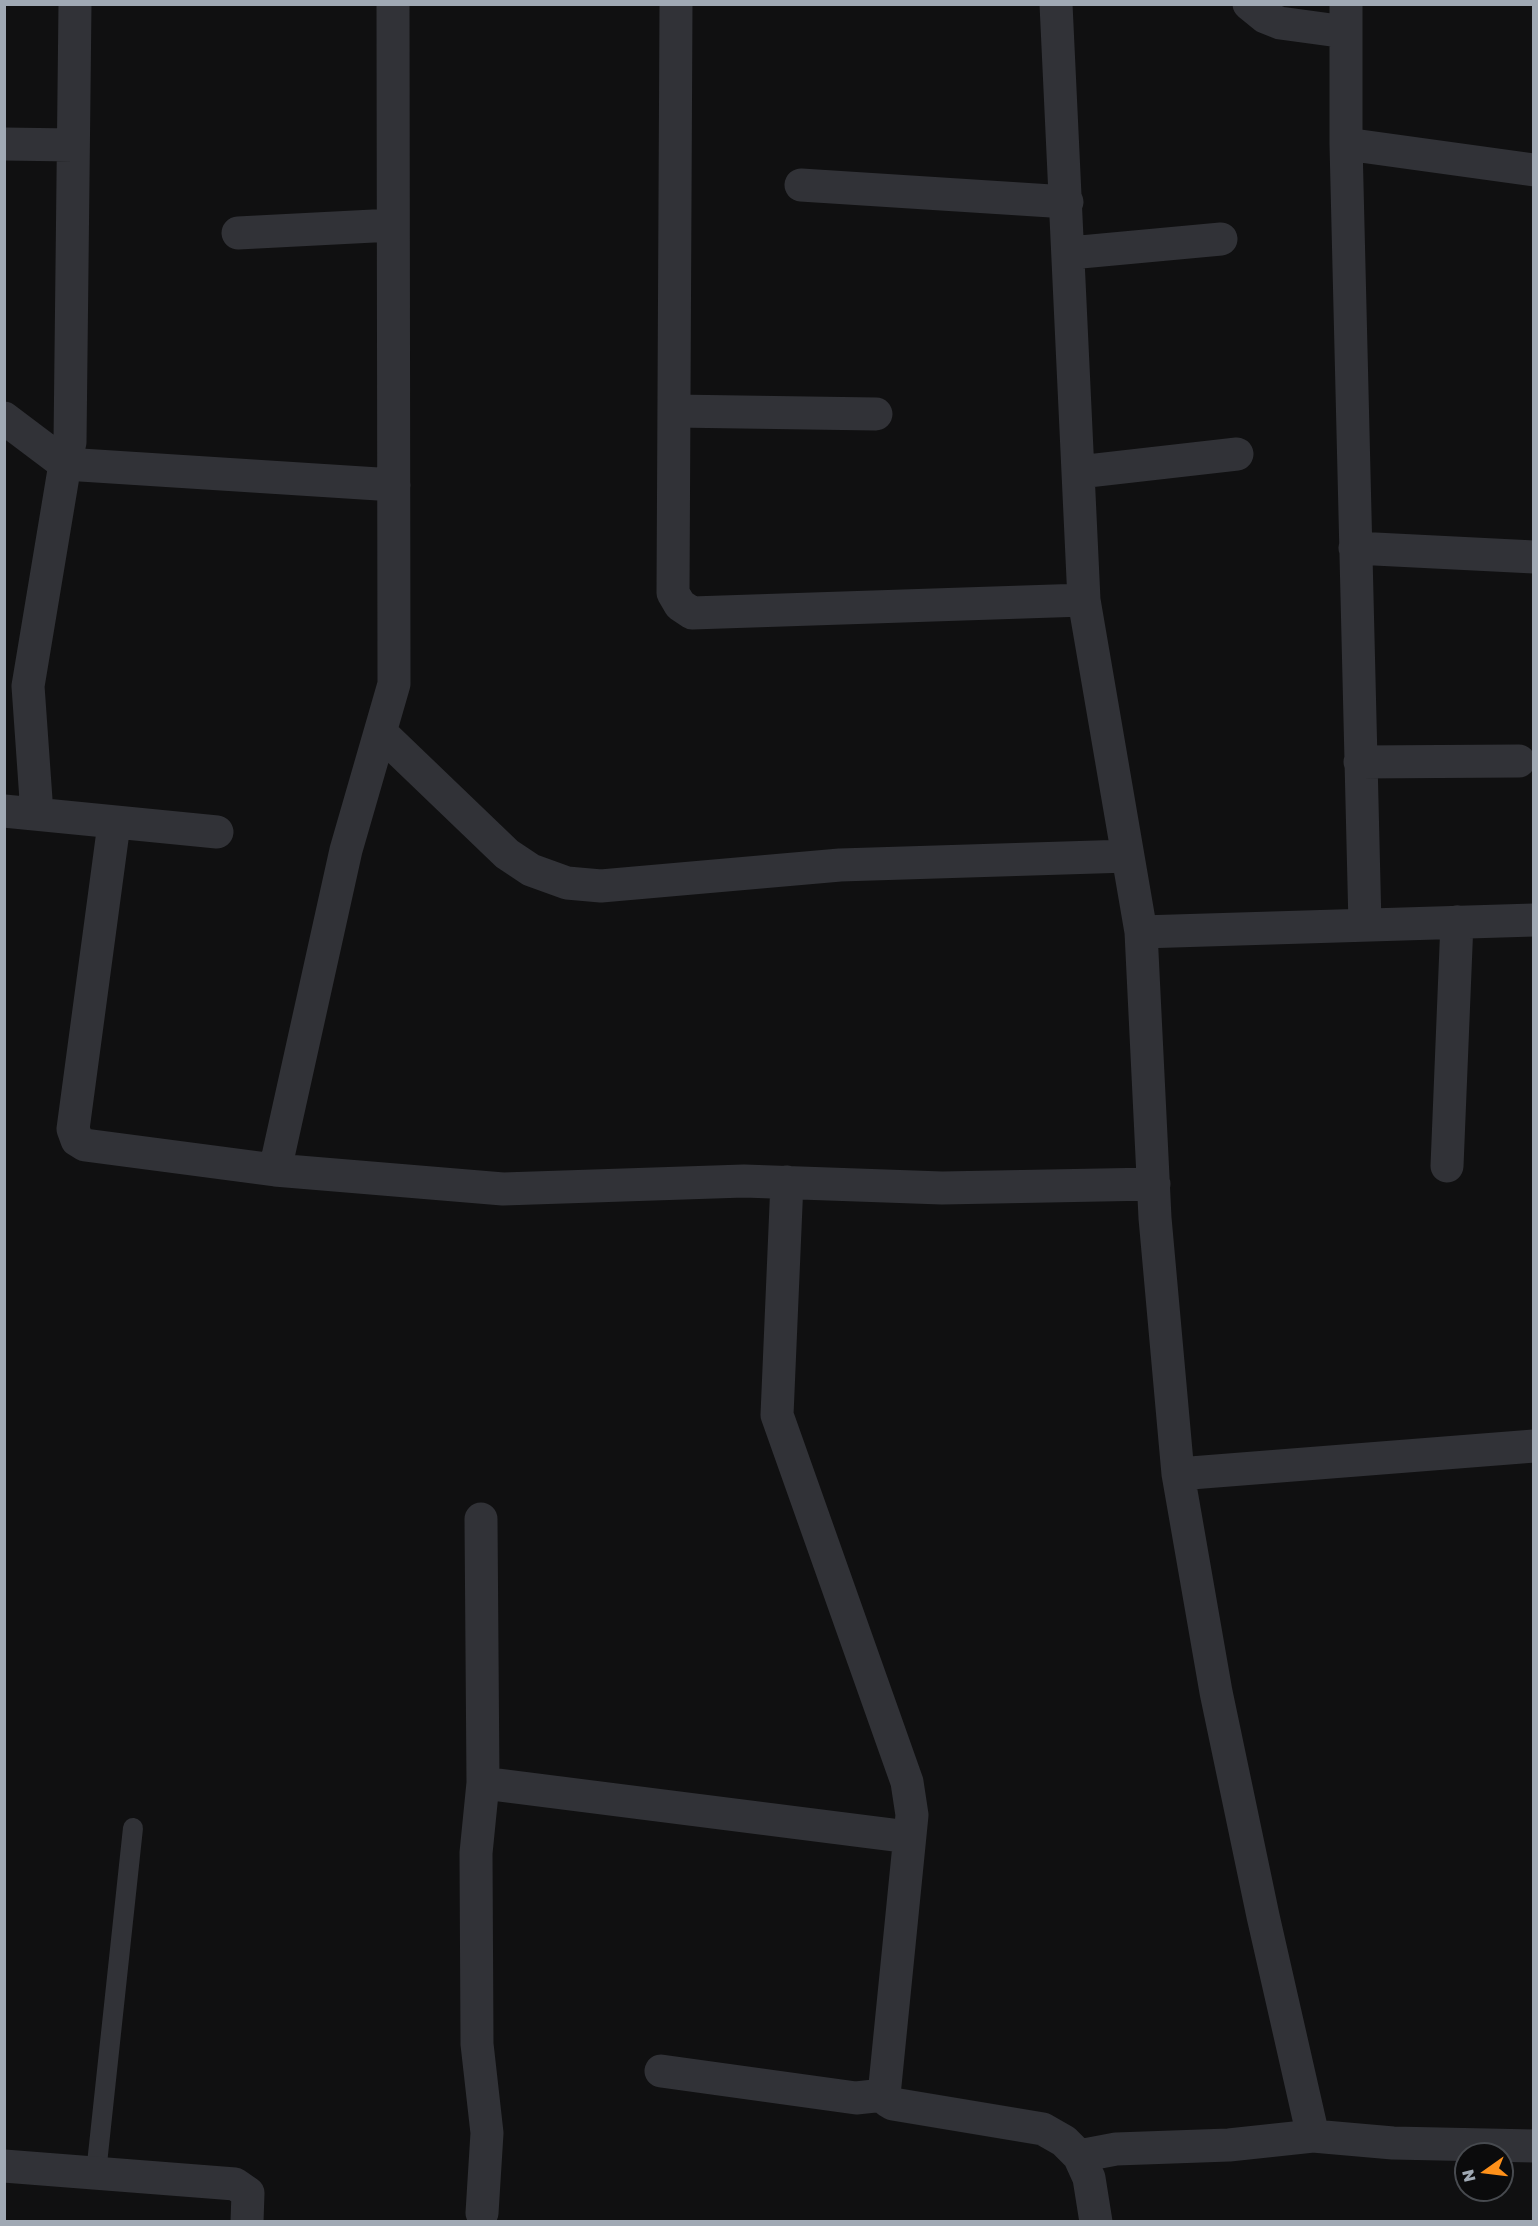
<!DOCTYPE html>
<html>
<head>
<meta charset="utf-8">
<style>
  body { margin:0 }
  #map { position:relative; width:1538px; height:2226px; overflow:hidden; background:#101011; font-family:"Golos Text",sans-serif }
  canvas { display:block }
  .frame { position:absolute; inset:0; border:6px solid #a0a9b4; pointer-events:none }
  .north { position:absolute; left:1454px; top:2142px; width:60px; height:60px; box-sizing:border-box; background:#0b0b0c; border:2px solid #474a4f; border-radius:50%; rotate:256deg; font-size:16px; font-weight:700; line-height:24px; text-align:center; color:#a0a9b4 }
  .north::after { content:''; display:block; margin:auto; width:21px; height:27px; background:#ff911a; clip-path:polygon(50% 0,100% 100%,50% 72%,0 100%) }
</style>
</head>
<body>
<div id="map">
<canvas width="1538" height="2226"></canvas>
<div class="frame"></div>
<div class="north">N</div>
</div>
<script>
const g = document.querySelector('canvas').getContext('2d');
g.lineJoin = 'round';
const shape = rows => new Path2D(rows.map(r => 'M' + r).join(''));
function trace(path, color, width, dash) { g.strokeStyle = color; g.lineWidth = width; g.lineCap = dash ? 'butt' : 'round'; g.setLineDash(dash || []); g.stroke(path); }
const service = shape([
  [96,2173,133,1828]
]);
const minor = shape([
  [676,4,673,593,680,605,692,613,1084,600],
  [1056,4,1084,600,1141,932,1155,1218,1178,1474,1216,1692,1263,1916,1313,2136],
  [1249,4,1265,17,1280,23,1346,32],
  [1346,4,1346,144,1365,925],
  [4,144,73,145],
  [1346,144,1534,170],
  [801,185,1067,202],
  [238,233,393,225],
  [1070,253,1221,239],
  [674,411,876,414],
  [4,418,65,464,70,442,75,4],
  [1079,472,1237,454],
  [1355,548,1534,557],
  [381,733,507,854,531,870,567,883,601,886,840,865,1128,856],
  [1360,762,1519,761],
  [4,811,217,832],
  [37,814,28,686,65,464,394,485],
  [114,824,73,1129,77,1140,85,1145,275,1170,503,1189,744,1181,942,1188,1154,1184],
  [1141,932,1534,920],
  [1447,1166,1457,922],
  [275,1170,346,850,394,684,393,4],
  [787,1182,777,1415,907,1782,912,1815,884,2095,888,2101,893,2104,1043,2129,1064,2141,1079,2156,1089,2178,1096,2222],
  [1178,1474,1534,1446],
  [481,1519,483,1783,476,1853,477,2044,487,2133,482,2213],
  [483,1783,909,1837],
  [661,2071,856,2098,884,2095],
  [1079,2156,1116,2149,1229,2145,1313,2136,1393,2143,1534,2146],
  [4,2166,235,2184,248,2193,247,2222]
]);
trace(service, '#313237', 20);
trace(minor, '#313237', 33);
</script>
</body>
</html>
